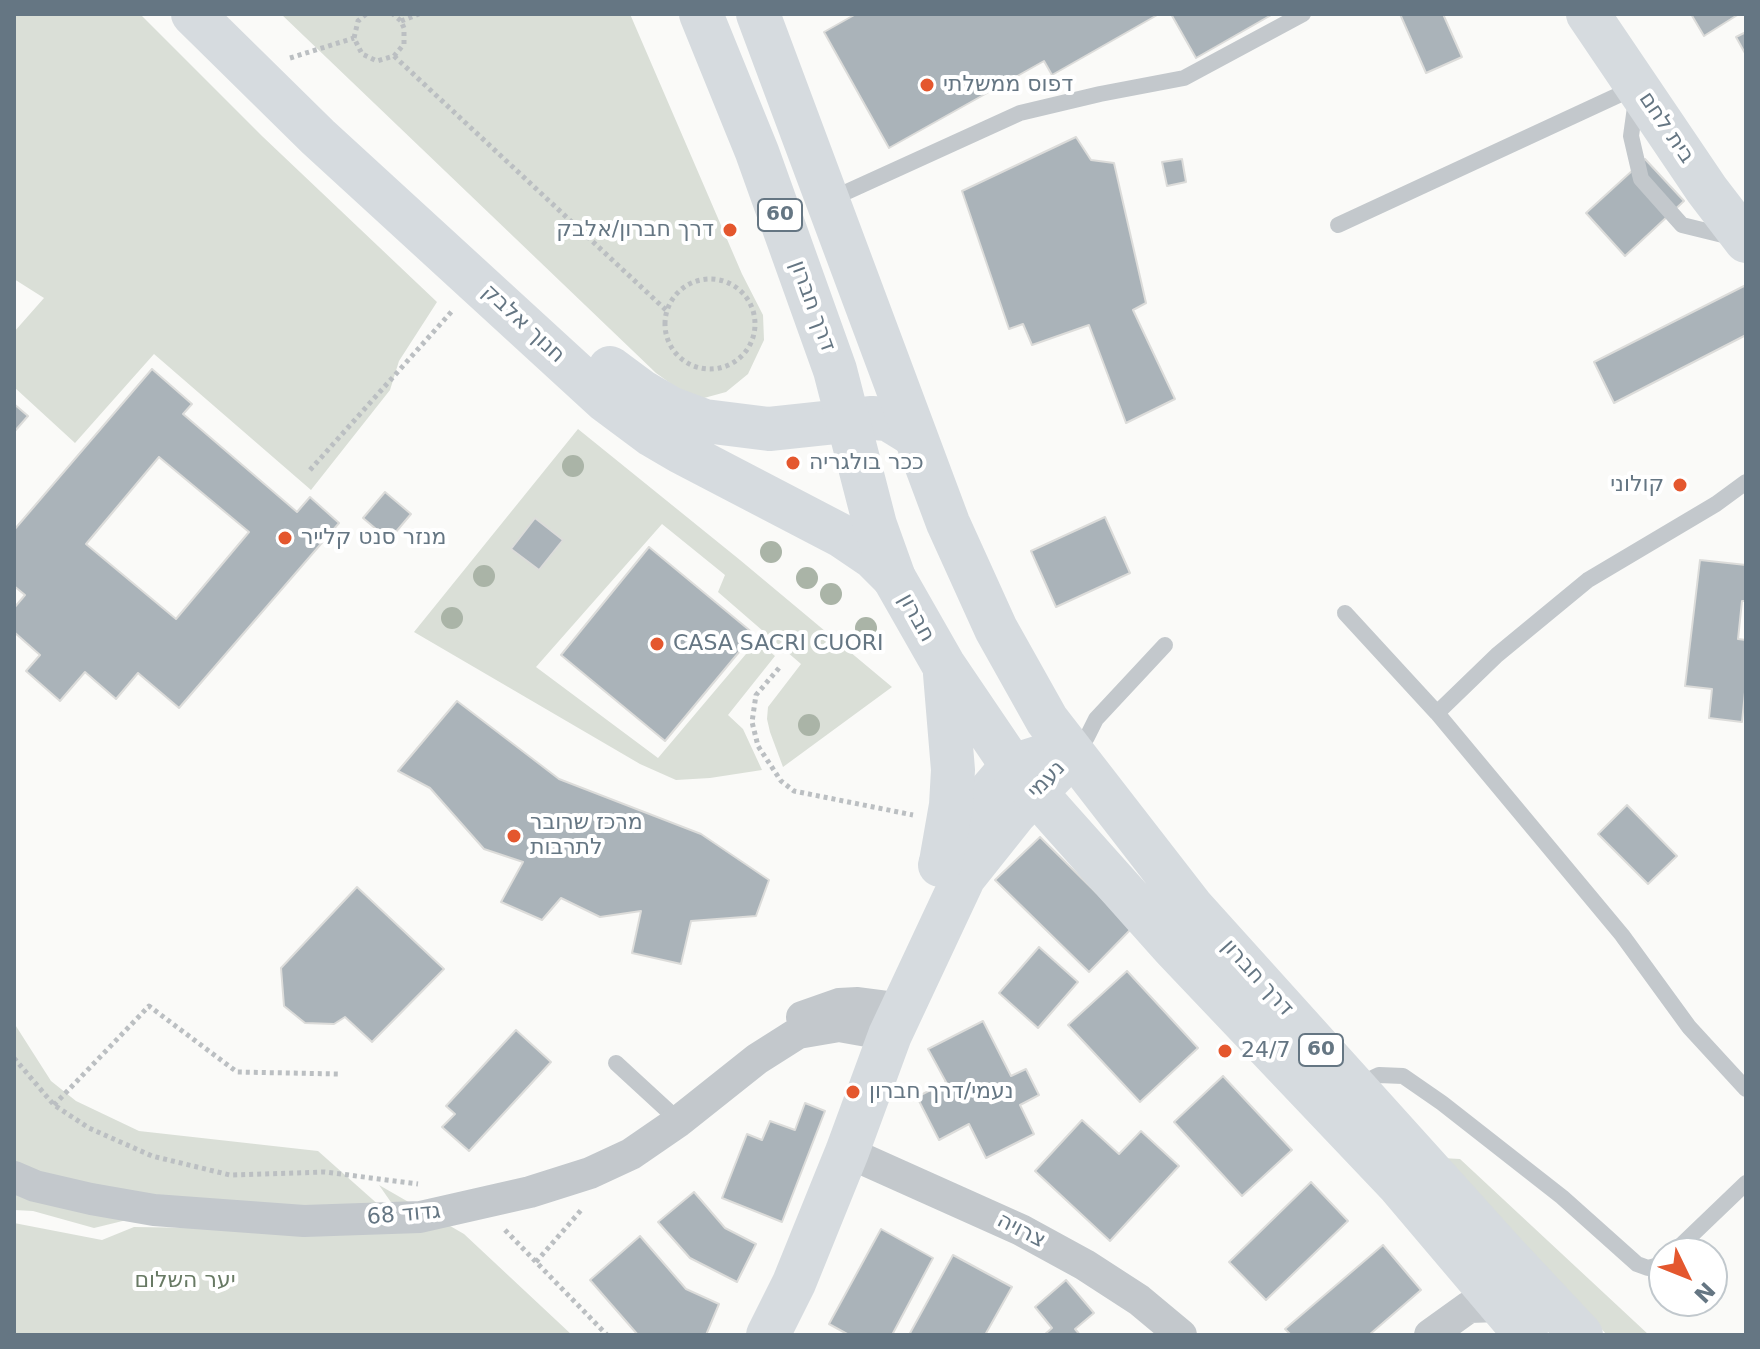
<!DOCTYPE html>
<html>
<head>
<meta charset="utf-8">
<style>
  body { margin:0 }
  #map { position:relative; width:1760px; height:1349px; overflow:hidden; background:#fafaf8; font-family:"DejaVu Sans",sans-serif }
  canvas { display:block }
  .frame { position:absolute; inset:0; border:16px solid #657683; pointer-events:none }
  .north { position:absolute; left:1648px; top:1237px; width:80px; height:80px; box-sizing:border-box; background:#fff; border:2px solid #c1c8cd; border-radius:50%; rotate:133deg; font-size:22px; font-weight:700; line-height:32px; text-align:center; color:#657683 }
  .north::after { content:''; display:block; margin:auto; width:28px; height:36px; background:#e4572e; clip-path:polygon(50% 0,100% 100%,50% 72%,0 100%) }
</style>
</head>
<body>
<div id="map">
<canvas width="1760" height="1349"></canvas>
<div class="frame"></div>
<div class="north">N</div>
</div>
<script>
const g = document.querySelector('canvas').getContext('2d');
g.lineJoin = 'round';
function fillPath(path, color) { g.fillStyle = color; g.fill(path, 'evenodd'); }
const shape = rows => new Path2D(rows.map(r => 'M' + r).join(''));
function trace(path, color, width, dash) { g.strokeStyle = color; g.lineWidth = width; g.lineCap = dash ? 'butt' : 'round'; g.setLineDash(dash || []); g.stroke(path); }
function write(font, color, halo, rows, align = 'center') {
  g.font = font + ' "DejaVu Sans",Heebo,sans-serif'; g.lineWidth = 8; g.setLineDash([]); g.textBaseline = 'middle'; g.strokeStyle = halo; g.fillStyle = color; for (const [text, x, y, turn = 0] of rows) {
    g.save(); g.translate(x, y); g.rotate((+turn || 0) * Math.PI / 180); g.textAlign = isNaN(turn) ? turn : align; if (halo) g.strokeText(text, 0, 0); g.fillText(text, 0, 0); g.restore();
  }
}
const green = shape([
  [14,14,140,14,262,136,437,302,399,361,390,390,311,490,154,354,75,443,14,387,14,332,44,298,14,279],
  [281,14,630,14,742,274,763,315,764,340,748,374,726,392,704,398,681,391,656,373],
  [578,429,740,560,892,687,783,767,770,732,767,719,768,707,801,664,718,592,725,575,662,524,536,667,658,758,757,641,775,656,728,715,743,729,762,770,710,778,676,780,640,764,414,632],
  [14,1023,51,1081,76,1101,139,1131,318,1151,390,1215,196,1203,94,1228,33,1211,14,1210],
  [1442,1158,1460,1159,1649,1335,1607,1335],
  [379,1185,464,1234,572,1335,14,1335,14,1223,102,1240,134,1227,411,1231]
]);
const building = shape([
  [856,14,1159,14,1052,75,1044,61,889,148,824,32,856,14],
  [1171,14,1273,14,1196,58,1171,14],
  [1400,14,1443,14,1462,57,1426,73,1400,14],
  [1691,14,1739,14,1704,36,1691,14],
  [1746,32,1746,55,1736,37,1746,32],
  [1076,137,1091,160,1114,163,1146,303,1133,310,1175,399,1126,423,1089,325,1032,345,1023,324,1009,329,962,191,1076,137],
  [1182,159,1186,182,1167,186,1162,162,1182,159],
  [1645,159,1684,201,1625,256,1586,213,1645,159],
  [1746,285,1746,335,1614,403,1594,362,1746,285],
  [152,369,192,404,183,414,297,512,310,497,339,523,179,708,138,673,116,699,85,672,60,701,26,671,40,655,14,632,14,608,25,595,14,586,14,530,152,369],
  [159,457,249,532,176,619,86,544,159,457],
  [14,404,28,416,14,432,14,404],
  [385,492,411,514,389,540,363,518,385,492],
  [1105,517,1130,573,1056,607,1031,551,1105,517],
  [535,518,563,540,539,570,511,549,535,518],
  [649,547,754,634,665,741,561,655,649,547],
  [1700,560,1746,565,1746,601,1742,601,1738,639,1746,640,1746,682,1742,722,1709,718,1712,689,1685,686,1700,560],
  [457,701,559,779,701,834,769,880,756,916,691,921,681,964,632,953,641,911,600,917,561,898,542,920,501,902,523,862,484,849,430,788,398,771,457,701],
  [1627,805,1677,856,1648,884,1598,834,1627,805],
  [1040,837,1132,928,1089,972,995,880,1040,837],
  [357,887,444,969,372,1042,345,1017,334,1024,305,1023,284,1006,281,968,357,887],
  [1039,947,1078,982,1038,1028,999,993,1039,947],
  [1127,971,1198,1048,1140,1102,1068,1025,1127,971],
  [983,1021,1011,1076,1026,1069,1039,1095,1020,1105,1034,1134,986,1158,969,1124,939,1140,917,1097,946,1082,928,1049,983,1021],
  [516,1030,551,1062,469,1151,442,1127,455,1114,446,1106,516,1030],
  [1223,1076,1292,1150,1242,1196,1174,1122,1223,1076],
  [805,1103,825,1111,782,1222,722,1198,747,1134,762,1140,770,1121,795,1130,805,1103],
  [1082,1120,1119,1154,1141,1131,1179,1166,1110,1241,1035,1171,1082,1120],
  [1311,1182,1348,1221,1266,1300,1229,1262,1311,1182],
  [694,1192,725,1228,756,1244,737,1282,690,1258,658,1222,694,1192],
  [881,1229,933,1258,892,1335,849,1335,829,1324,881,1229],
  [640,1236,686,1289,719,1304,706,1335,638,1335,590,1280,640,1236],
  [1383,1245,1421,1290,1369,1335,1291,1335,1285,1329,1383,1245],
  [953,1255,1012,1287,985,1335,909,1335,953,1255],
  [1066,1280,1094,1313,1075,1329,1080,1335,1044,1335,1052,1328,1035,1307,1066,1280]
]);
const path = shape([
  [366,14,358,21,354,38,362,54,377,61,394,56,404,44,404,28,401,21,393,14],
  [401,21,419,14],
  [394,56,667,311],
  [290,58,354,38],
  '665 324a45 45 0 1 1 90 0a45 45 0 1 1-90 0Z',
  [310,470,453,310],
  [779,668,756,695,752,722,758,746,781,781,794,791,913,815],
  [14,1058,54,1105,89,1128,152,1156,230,1175,325,1172,418,1184],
  [54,1105,149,1006,237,1072,340,1074],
  [505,1230,607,1335],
  [536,1262,583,1208]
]);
const lane = shape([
  [1636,100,1631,136,1641,179,1682,225,1731,237],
  [829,200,1020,113,1100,94,1184,78,1303,14],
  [1338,225,1636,87],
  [1345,613,1437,713,1622,935,1689,1027,1746,1089],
  [1437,713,1497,655,1588,580,1716,504,1746,482],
  [1076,751,1087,737,1096,719,1165,645],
  [616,1063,679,1121],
  [1358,1085,1379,1075,1403,1076,1442,1103,1562,1197,1637,1264,1648,1268,1659,1265,1664,1261],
  [1673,1253,1746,1183]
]);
const street = shape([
  [802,1017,839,1004,858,1003,904,1009],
  [847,1152,1021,1230,1085,1265,1139,1300,1181,1335],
  [14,1177,35,1186,91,1199,154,1210,304,1221,420,1217,530,1192,590,1173,631,1154,679,1121,757,1059,798,1033,839,1026,890,1035],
  [1430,1335,1469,1307,1500,1306]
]);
const secondary = shape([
  [193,14,318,137,605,400,652,435,681,452,842,536,873,557,894,578],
  [1588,14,1707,190,1746,241],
  [610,368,641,391,670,408,705,421,769,429,872,418,888,419,914,435],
  [940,865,957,834,976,808,1012,766,1047,755],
  [768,1335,794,1283,847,1152,890,1035,964,877,1015,813,1072,755]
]);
const highway = shape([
  [701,14,757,152,835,370,875,525,894,578,943,664,1012,766,1057,817,1173,947,1398,1184,1526,1335],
  [758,14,948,523,996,629,1047,720,1192,907,1505,1254,1581,1335],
  [941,862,951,805,953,770,945,674]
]);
const trees = [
  [573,466],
  [771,552],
  [484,576],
  [807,578],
  [831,594],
  [452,618],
  [866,628],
  [809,725]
];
const markers = [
  [927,85,8,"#e4572e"],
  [730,230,8,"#e4572e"],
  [793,463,8,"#e4572e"],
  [1680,485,8,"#e4572e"],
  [285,538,8,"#e4572e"],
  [657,644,8,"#e4572e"],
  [514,836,8,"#e4572e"],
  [1225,1051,8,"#e4572e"],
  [853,1092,8,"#e4572e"]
];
const shields = [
  [780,215,44],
  [1321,1050,44]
];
const shieldNames = [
  ["60",780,215],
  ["60",1321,1050]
];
const poiNames = [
  ["דפוס ממשלתי",943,85],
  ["דרך חברון/אלבק",714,230,"right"],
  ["ככר בולגריה",809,463],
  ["קולוני",1664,485,"right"],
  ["מנזר סנט קלייר",301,538],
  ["CASA SACRI CUORI",673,644],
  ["מרכז שרובר",530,823],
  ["לתרבות",530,848],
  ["24/7",1241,1051],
  ["נעמי/דרך חברון",869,1092]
];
const streetNames = [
  ["בית לחם",1666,128,56],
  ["דרך חברון",812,306,70],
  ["חנוך אלבק",523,324,43],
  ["חברון",916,618,61],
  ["נעמי",1047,780,-46],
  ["דרך חברון",1257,978,48],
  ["גדוד 68",404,1215,-5],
  ["צרויה",1021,1231,27]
];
const parkNames = [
  ["יער השלום",185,1281]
];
fillPath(green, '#dadfd7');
fillPath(building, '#aab3b9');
trace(building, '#dcdcda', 2);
trace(path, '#bbbfc2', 5, [4, 4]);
trace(lane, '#c3c8cc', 16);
trace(street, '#c3c8cc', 32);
trace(secondary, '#d6dbdf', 44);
trace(highway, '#d6dbdf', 44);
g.fillStyle = '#aab4a7';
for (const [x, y] of trees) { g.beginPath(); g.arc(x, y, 11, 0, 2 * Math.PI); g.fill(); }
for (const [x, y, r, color] of markers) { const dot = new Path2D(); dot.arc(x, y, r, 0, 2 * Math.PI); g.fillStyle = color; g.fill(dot); trace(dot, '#fff', 3); }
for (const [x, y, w] of shields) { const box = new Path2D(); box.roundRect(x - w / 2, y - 16, w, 32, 6); g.fillStyle = '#fff'; g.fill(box); trace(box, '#657683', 2); }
write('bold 20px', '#657683', null, shieldNames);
write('22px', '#657683', '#fff', poiNames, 'left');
write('22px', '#657683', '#fff', streetNames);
write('22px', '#687a64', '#fff', parkNames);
</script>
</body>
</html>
